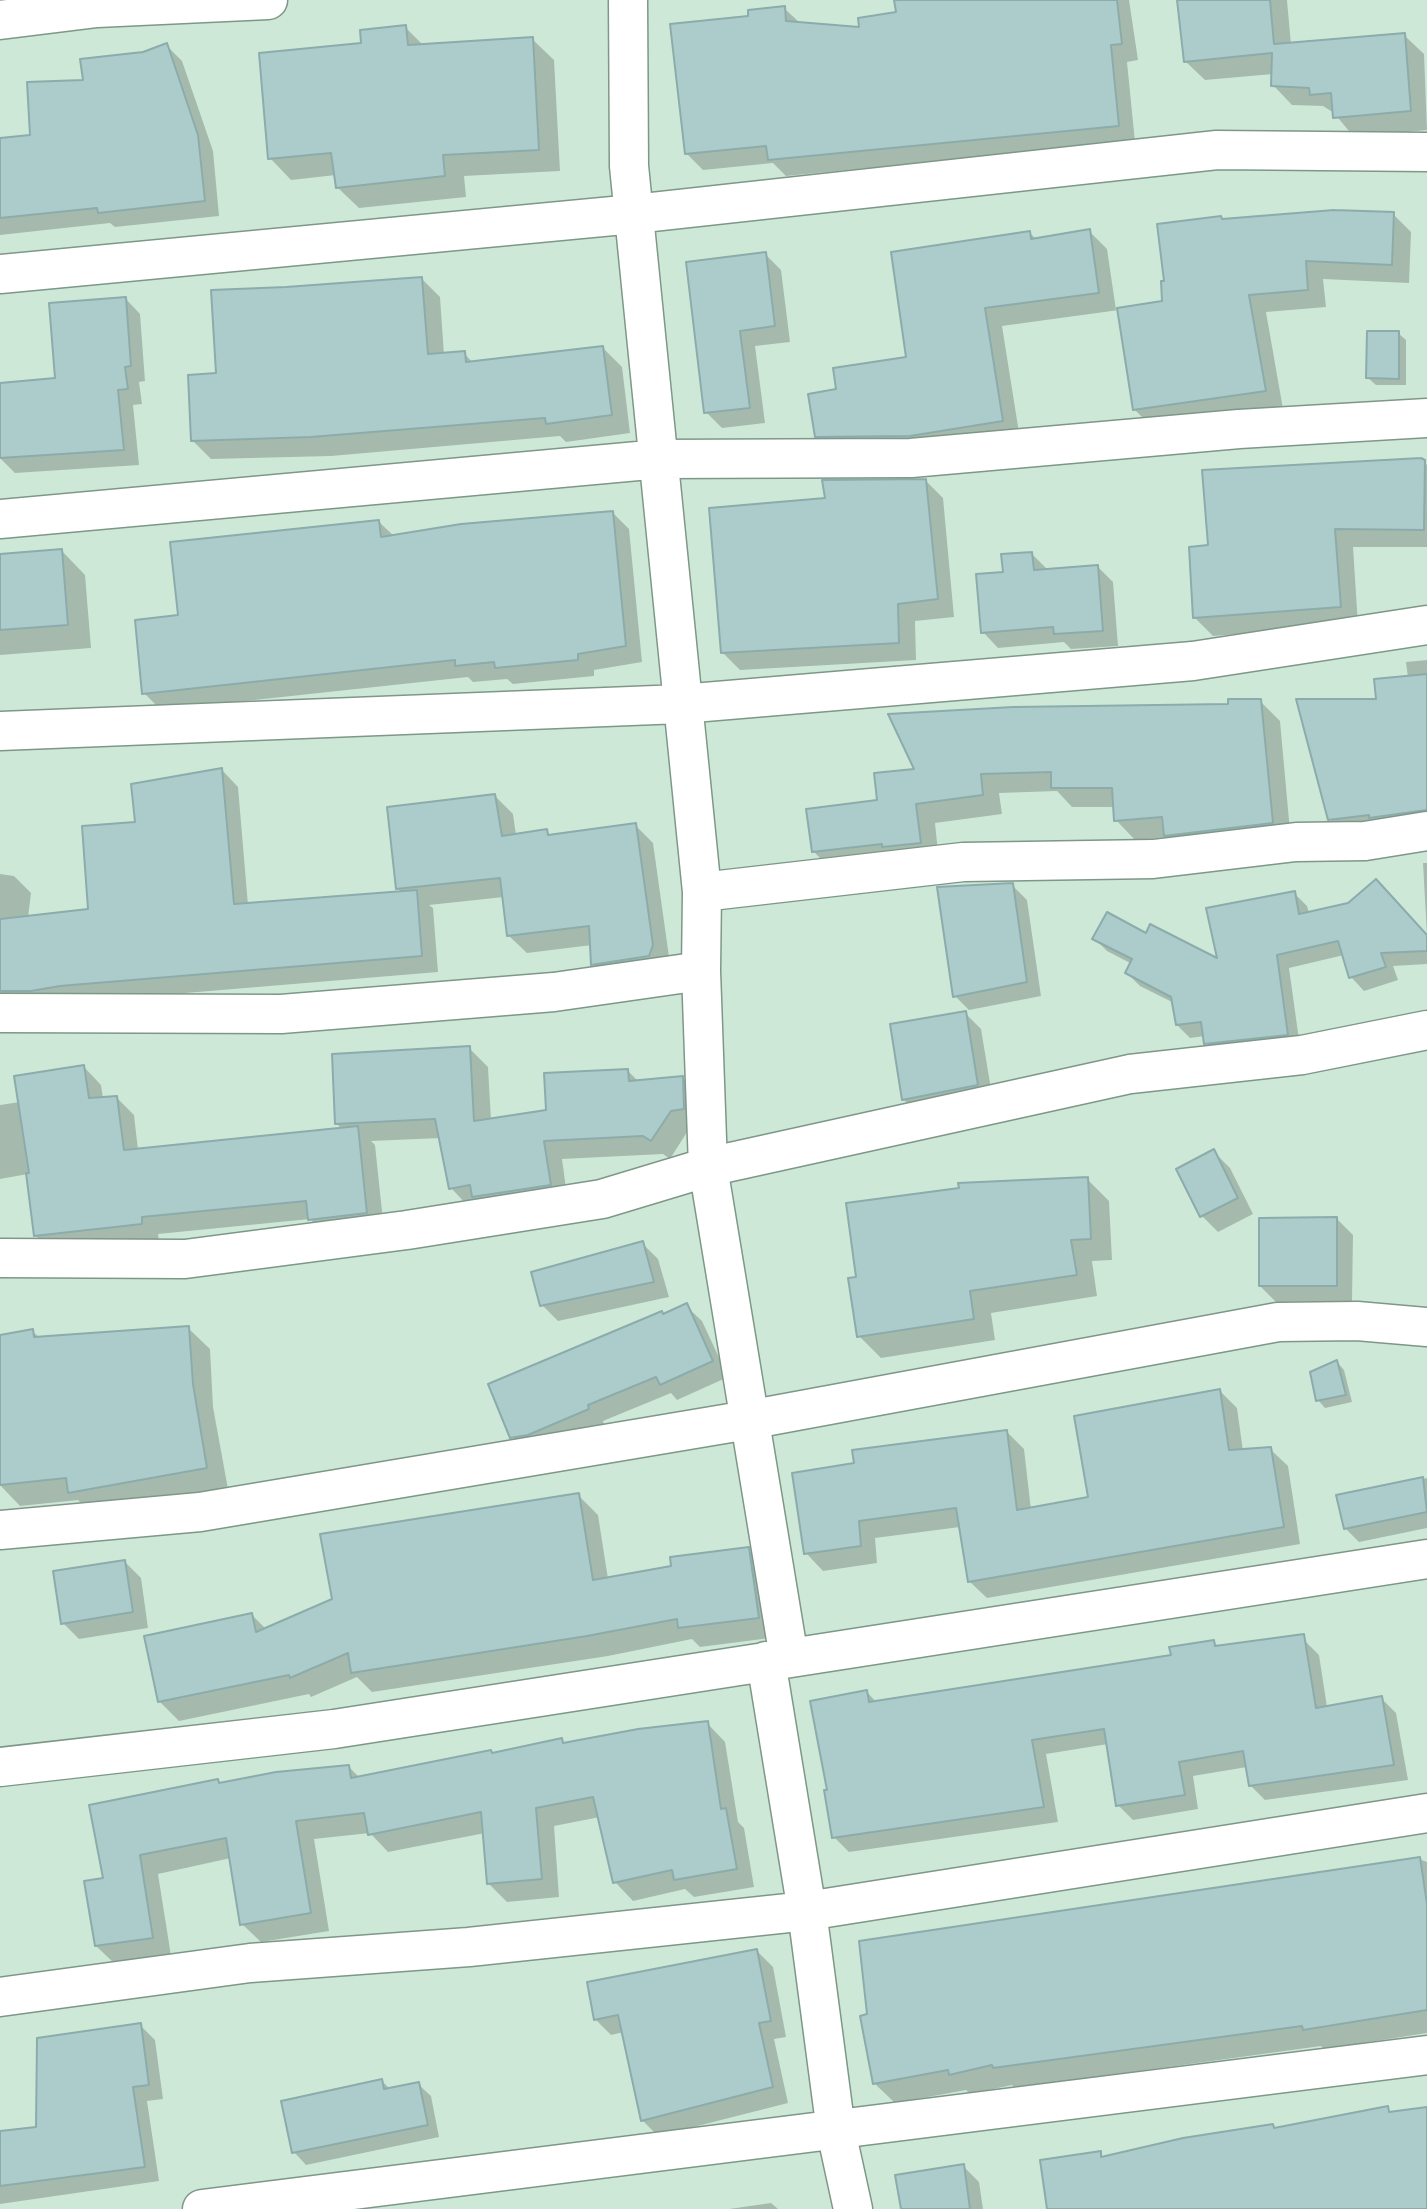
<!DOCTYPE html>
<html>
<head>
<meta charset="utf-8">
<style>
  body { margin:0 }
  canvas { display:block; background:#cee8d8 }
</style>
</head>
<body>
<canvas width="1427" height="2209"></canvas>
<script>
const g = document.querySelector('canvas').getContext('2d');
g.lineJoin = 'round';
function fillPath(path, color) { g.fillStyle = color; g.fill(path, 'evenodd'); }
const shape = rows => new Path2D(rows.map(r => 'M' + r).join(''));
function trace(path, color, width, dash) { g.strokeStyle = color; g.lineWidth = width; g.lineCap = dash ? 'butt' : 'round'; g.setLineDash(dash || []); g.stroke(path); }
const shadow = shape([
  [920,0,1129,0,1138,60,1127,62,1135,142,786,176,773,163,703,170,686,153,750,17,784,8,801,24,861,29],
  [1179,0,1287,0,1291,45,1404,35,1424,54,1427,130,1354,137,1334,113,1323,106,1292,105,1273,85,1273,74,1205,80,1185,61],
  [405,27,424,46,532,39,554,60,560,171,464,176,466,197,359,208,337,187,336,175,291,180,270,158,363,45],
  [166,45,182,61,213,151,219,216,115,227,110,223,0,235,0,140,32,136,85,82],
  [1393,214,1411,232,1409,283,1323,279,1326,307,1266,312,1283,409,1152,427,1134,409,1119,310,1002,326,1020,439,835,454,817,436,839,390,908,359,1030,233,1037,240,1089,231,1107,249,1116,310,1164,302,1224,221],
  [765,254,781,270,790,342,755,346,765,423,722,428,706,412],
  [421,278,440,297,444,355,464,353,473,363,603,348,622,367,630,433,566,442,560,436,331,456,211,459,192,440,286,289],
  [125,298,140,314,145,381,139,382,142,404,133,405,139,465,15,473,0,458,0,385,57,380],
  [1398,333,1406,340,1406,385,1376,385,1368,378],
  [1424,462,1427,465,1427,547,1353,547,1358,625,1213,636,1195,618,1210,547],
  [925,480,943,498,954,617,915,621,916,660,740,670,722,652,827,499],
  [612,512,629,529,642,662,594,670,594,676,513,684,507,679,473,682,468,677,161,710,144,693,379,522,394,536],
  [62,551,85,575,91,648,0,655,0,556],
  [1032,554,1047,569,1098,567,1113,582,1118,646,1071,649,1064,642,998,648,983,632,1005,574],
  [1427,660,1427,825,1345,834,1330,819,1378,701,1408,678,1406,662],
  [1260,701,1280,721,1291,842,1185,854,1168,837,1135,840,1116,820,1115,807,1072,807,1057,791,999,793,1002,814,935,823,939,862,833,871,813,851,916,770],
  [222,770,238,787,248,905,402,892,397,888,495,796,513,814,516,835,546,831,551,836,635,825,653,843,670,964,611,982,593,964,592,945,527,953,509,936,504,897,429,905,433,908,438,972,17,1007,0,1005,0,874,14,876,31,893,28,918,90,911,137,823],
  [1423,863,1427,863,1427,964,1393,966,1398,980,1364,991,1351,977,1344,955,1289,968,1300,1047,1219,1056,1206,1043,1205,1036,1190,1038,1177,1025,1174,1003,1140,986,1127,973,1132,964,1107,951,1094,938,1147,935,1220,961,1294,893,1307,906,1309,913,1427,936],
  [1012,885,1027,900,1041,996,969,1010,955,996],
  [965,1013,981,1029,993,1101,920,1116,904,1100],
  [469,1048,488,1067,491,1120,548,1111,628,1071,639,1082,682,1077,701,1096,689,1129,670,1159,663,1154,562,1159,568,1203,469,1207,451,1188,441,1138,371,1141,375,1145,384,1230,327,1236,310,1219,158,1234,159,1241,53,1253,36,1236,28,1174,0,1179,0,1105,20,1102,84,1067,101,1085,103,1098,116,1097,134,1115,138,1150,342,1129,337,1124],
  [1214,1152,1230,1168,1253,1214,1218,1232,1202,1216],
  [1087,1179,1109,1201,1112,1260,1092,1261,1097,1296,991,1313,995,1340,881,1358,859,1336],
  [1337,1219,1353,1235,1352,1301,1276,1302,1260,1286],
  [642,1243,658,1259,669,1297,558,1321,542,1305],
  [686,1306,702,1321,728,1377,677,1400,671,1393,603,1421,604,1425,528,1453,512,1437,664,1316],
  [188,1328,210,1349,213,1407,228,1489,91,1514,78,1500,20,1506,0,1485,0,1337,32,1331,40,1338],
  [1337,1362,1344,1370,1352,1402,1325,1408,1318,1400],
  [1220,1391,1237,1408,1243,1451,1270,1449,1288,1466,1300,1544,987,1598,969,1581,960,1527,875,1538,877,1563,823,1571,806,1553,856,1465,1006,1431,1024,1449,1031,1510,1090,1499],
  [1427,1478,1427,1528,1359,1542,1345,1528,1338,1496],
  [578,1495,598,1515,608,1579,748,1549,768,1569,778,1637,700,1647,692,1639,608,1656,372,1692,357,1677,311,1697,309,1694,179,1721,159,1701,252,1615,266,1629],
  [125,1562,141,1578,148,1628,79,1639,63,1623],
  [1304,1640,1319,1655,1327,1707,1381,1698,1396,1713,1408,1780,1265,1800,1250,1785,1247,1767,1193,1776,1198,1809,1133,1820,1118,1805,1108,1744,1046,1754,1058,1822,849,1852,834,1837,829,1791,867,1692,877,1703,1173,1656,1214,1642,1220,1648],
  [707,1723,725,1742,738,1822,744,1828,754,1887,694,1897,685,1889,633,1901,615,1882,600,1817,554,1826,559,1897,507,1902,488,1883,485,1833,388,1852,370,1833,314,1839,329,1931,261,1942,242,1924,231,1858,158,1874,171,1956,115,1964,96,1946,105,1879,217,1781,221,1785,349,1767,360,1778,561,1740,565,1744],
  [1419,1859,1427,1862,1427,2033,1324,2049,1321,2046,1015,2088,1012,2085,970,2094,966,2090,895,2103,874,2083],
  [757,1951,773,1967,786,2037,774,2039,788,2103,658,2136,642,2120,624,2032,611,2035,595,2019],
  [140,2025,155,2040,163,2099,147,2101,159,2181,0,2204,0,2133,38,2129],
  [382,2081,390,2089,418,2084,431,2096,439,2137,306,2165,294,2152],
  [963,2166,979,2182,983,2209,902,2209],
  [771,2203,778,2209,729,2209]
]);
const building = shape([
  [894,0,1117,0,1122,44,1111,45,1119,126,768,160,766,146,685,154,670,24,748,16,748,10,785,6,786,21,859,27,858,18,896,12,894,0],
  [1177,0,1270,0,1274,44,1405,33,1411,111,1333,118,1331,93,1310,95,1309,88,1271,86,1272,53,1184,62,1177,0],
  [406,25,408,45,533,37,539,150,443,155,445,176,336,188,331,153,268,159,259,53,361,43,360,30,406,25],
  [167,43,198,135,205,201,98,213,97,208,0,218,0,138,30,135,27,82,83,80,80,59,143,52,167,43],
  [1334,210,1394,212,1392,265,1306,261,1308,290,1249,295,1266,391,1133,410,1117,308,1162,301,1161,281,1164,281,1157,224,1221,216,1222,219,1334,210],
  [1090,229,1099,293,985,308,1003,421,910,436,815,437,808,394,836,389,833,368,906,357,891,252,1030,231,1031,239,1090,229],
  [766,252,775,326,740,331,750,408,704,413,686,262,766,252],
  [422,277,428,354,465,351,466,362,603,346,612,415,546,424,545,418,311,437,191,441,188,375,216,373,211,290,286,287,422,277],
  [126,297,131,366,125,367,128,389,118,390,124,450,0,458,0,383,55,378,49,303,126,297],
  [1367,331,1399,331,1399,379,1366,378,1367,331],
  [1421,458,1425,460,1424,530,1335,529,1341,607,1193,618,1189,547,1208,545,1202,470,1421,458],
  [926,479,938,599,898,604,899,643,721,653,709,508,825,498,822,480,926,479],
  [613,511,626,646,578,654,578,660,495,668,494,662,455,666,455,660,142,694,135,620,178,615,170,542,379,520,381,537,461,524,613,511],
  [62,549,68,625,0,630,0,554,62,549],
  [1032,552,1034,570,1098,565,1103,631,1054,634,1053,627,981,633,976,574,1003,572,1001,554,1032,552],
  [1427,674,1427,810,1369,818,1369,815,1328,820,1296,699,1376,699,1374,679,1427,674],
  [1228,699,1261,699,1273,823,1164,836,1162,817,1114,821,1112,788,1051,788,1051,772,981,774,983,795,916,804,921,843,882,847,882,844,812,852,806,809,877,800,874,773,914,769,888,714,1013,707,1228,704,1228,699],
  [222,768,234,904,417,890,422,956,60,986,31,991,0,991,0,919,88,909,82,826,135,822,131,784,222,768],
  [495,794,502,836,547,829,548,835,636,823,653,945,649,956,591,965,589,926,507,936,500,878,396,889,387,807,495,794],
  [1376,879,1427,935,1427,951,1381,953,1386,967,1349,978,1338,941,1277,955,1288,1035,1204,1044,1201,1022,1176,1025,1171,997,1125,973,1132,959,1092,939,1107,912,1146,933,1150,924,1217,958,1206,908,1295,891,1299,914,1348,903,1376,879],
  [1013,883,1027,982,953,997,937,887,1013,883],
  [966,1011,978,1085,902,1100,890,1024,966,1011],
  [470,1046,474,1121,546,1110,544,1073,628,1069,629,1081,683,1076,684,1109,671,1111,651,1141,643,1136,544,1141,551,1185,472,1197,470,1185,449,1189,435,1119,335,1124,332,1054,470,1046],
  [84,1065,89,1098,117,1096,124,1150,358,1126,367,1213,308,1220,306,1201,142,1217,142,1224,34,1236,26,1173,29,1173,14,1076,84,1065],
  [1214,1149,1238,1198,1200,1217,1176,1169,1214,1149],
  [1088,1177,1091,1239,1071,1240,1077,1275,970,1291,974,1319,857,1337,848,1278,856,1277,846,1203,959,1188,958,1183,1088,1177],
  [1337,1217,1337,1286,1259,1286,1259,1218,1337,1217],
  [643,1241,654,1282,540,1306,531,1272,643,1241],
  [687,1303,713,1361,660,1385,656,1377,588,1405,589,1409,528,1435,510,1438,488,1384,662,1311,663,1314,687,1303],
  [189,1326,193,1384,207,1468,68,1493,66,1478,0,1485,0,1335,33,1329,34,1337,189,1326],
  [1337,1360,1346,1395,1316,1401,1310,1372,1337,1360],
  [1220,1389,1229,1450,1271,1447,1284,1527,968,1582,956,1508,859,1521,861,1546,804,1554,792,1473,854,1463,852,1450,1007,1430,1017,1510,1088,1497,1074,1416,1220,1389],
  [1423,1477,1427,1512,1344,1529,1336,1495,1423,1477],
  [579,1493,593,1580,671,1566,670,1557,749,1547,759,1618,678,1628,677,1619,587,1636,351,1673,348,1653,290,1678,289,1675,158,1702,144,1636,252,1613,256,1632,332,1599,320,1534,579,1493],
  [125,1560,133,1612,61,1624,53,1571,125,1560],
  [1304,1634,1316,1708,1382,1696,1394,1765,1249,1786,1243,1751,1179,1762,1185,1795,1116,1806,1104,1729,1032,1740,1044,1807,832,1838,824,1790,827,1790,810,1701,867,1690,869,1702,1171,1655,1169,1647,1214,1640,1215,1646,1304,1634],
  [708,1721,721,1809,726,1808,737,1869,674,1880,672,1870,613,1883,593,1797,536,1808,542,1879,487,1884,481,1812,368,1835,364,1813,296,1821,311,1913,240,1925,226,1838,140,1855,153,1938,95,1946,84,1881,103,1878,89,1805,218,1779,219,1783,276,1772,349,1765,351,1778,491,1750,492,1753,562,1738,563,1743,638,1729,708,1721],
  [1420,1857,1427,1904,1427,2010,1303,2030,1302,2026,993,2068,992,2065,949,2075,948,2070,873,2084,860,2016,867,2014,859,1941,1420,1857],
  [757,1949,771,2021,759,2023,773,2087,641,2121,618,2015,594,2020,587,1982,757,1949],
  [141,2023,149,2085,133,2087,145,2167,0,2186,0,2131,36,2127,37,2038,141,2023],
  [382,2079,384,2089,419,2082,428,2125,292,2153,281,2101,382,2079],
  [1388,2106,1389,2112,1427,2107,1427,2209,1047,2209,1040,2160,1101,2151,1101,2157,1183,2138,1273,2124,1274,2128,1388,2106],
  [964,2164,970,2209,901,2209,895,2175,964,2164]
]);
const street = shape([
  [628,0,629,166,702,892,701,971,708,1167,789,1658],
  [0,20,97,8,268,0],
  [0,274,634,214,1217,150,1427,152],
  [0,519,660,459,911,458,1239,429,1427,418],
  [0,731,681,704,1193,661,1427,625],
  [702,892,963,862,1153,859,1296,842,1365,841,1427,831],
  [0,1013,281,1014,554,992,701,971],
  [0,1258,185,1259,407,1230,602,1199,708,1167,1130,1074,1302,1055,1427,1030],
  [0,1530,200,1512,748,1420,1278,1322,1357,1321,1427,1327],
  [766,1661,807,1911,836,2131,853,2209],
  [0,1767,334,1729,1427,1559],
  [0,1997,250,1963,469,1947,807,1911,1427,1813],
  [202,2209,1427,2055]
]);
fillPath(shadow, '#0003');
fillPath(building, '#abcccb');
trace(building, '#8cacab', 2);
trace(street, '#7e9788', 41);
trace(street, '#fff', 38);
</script>
</body>
</html>
